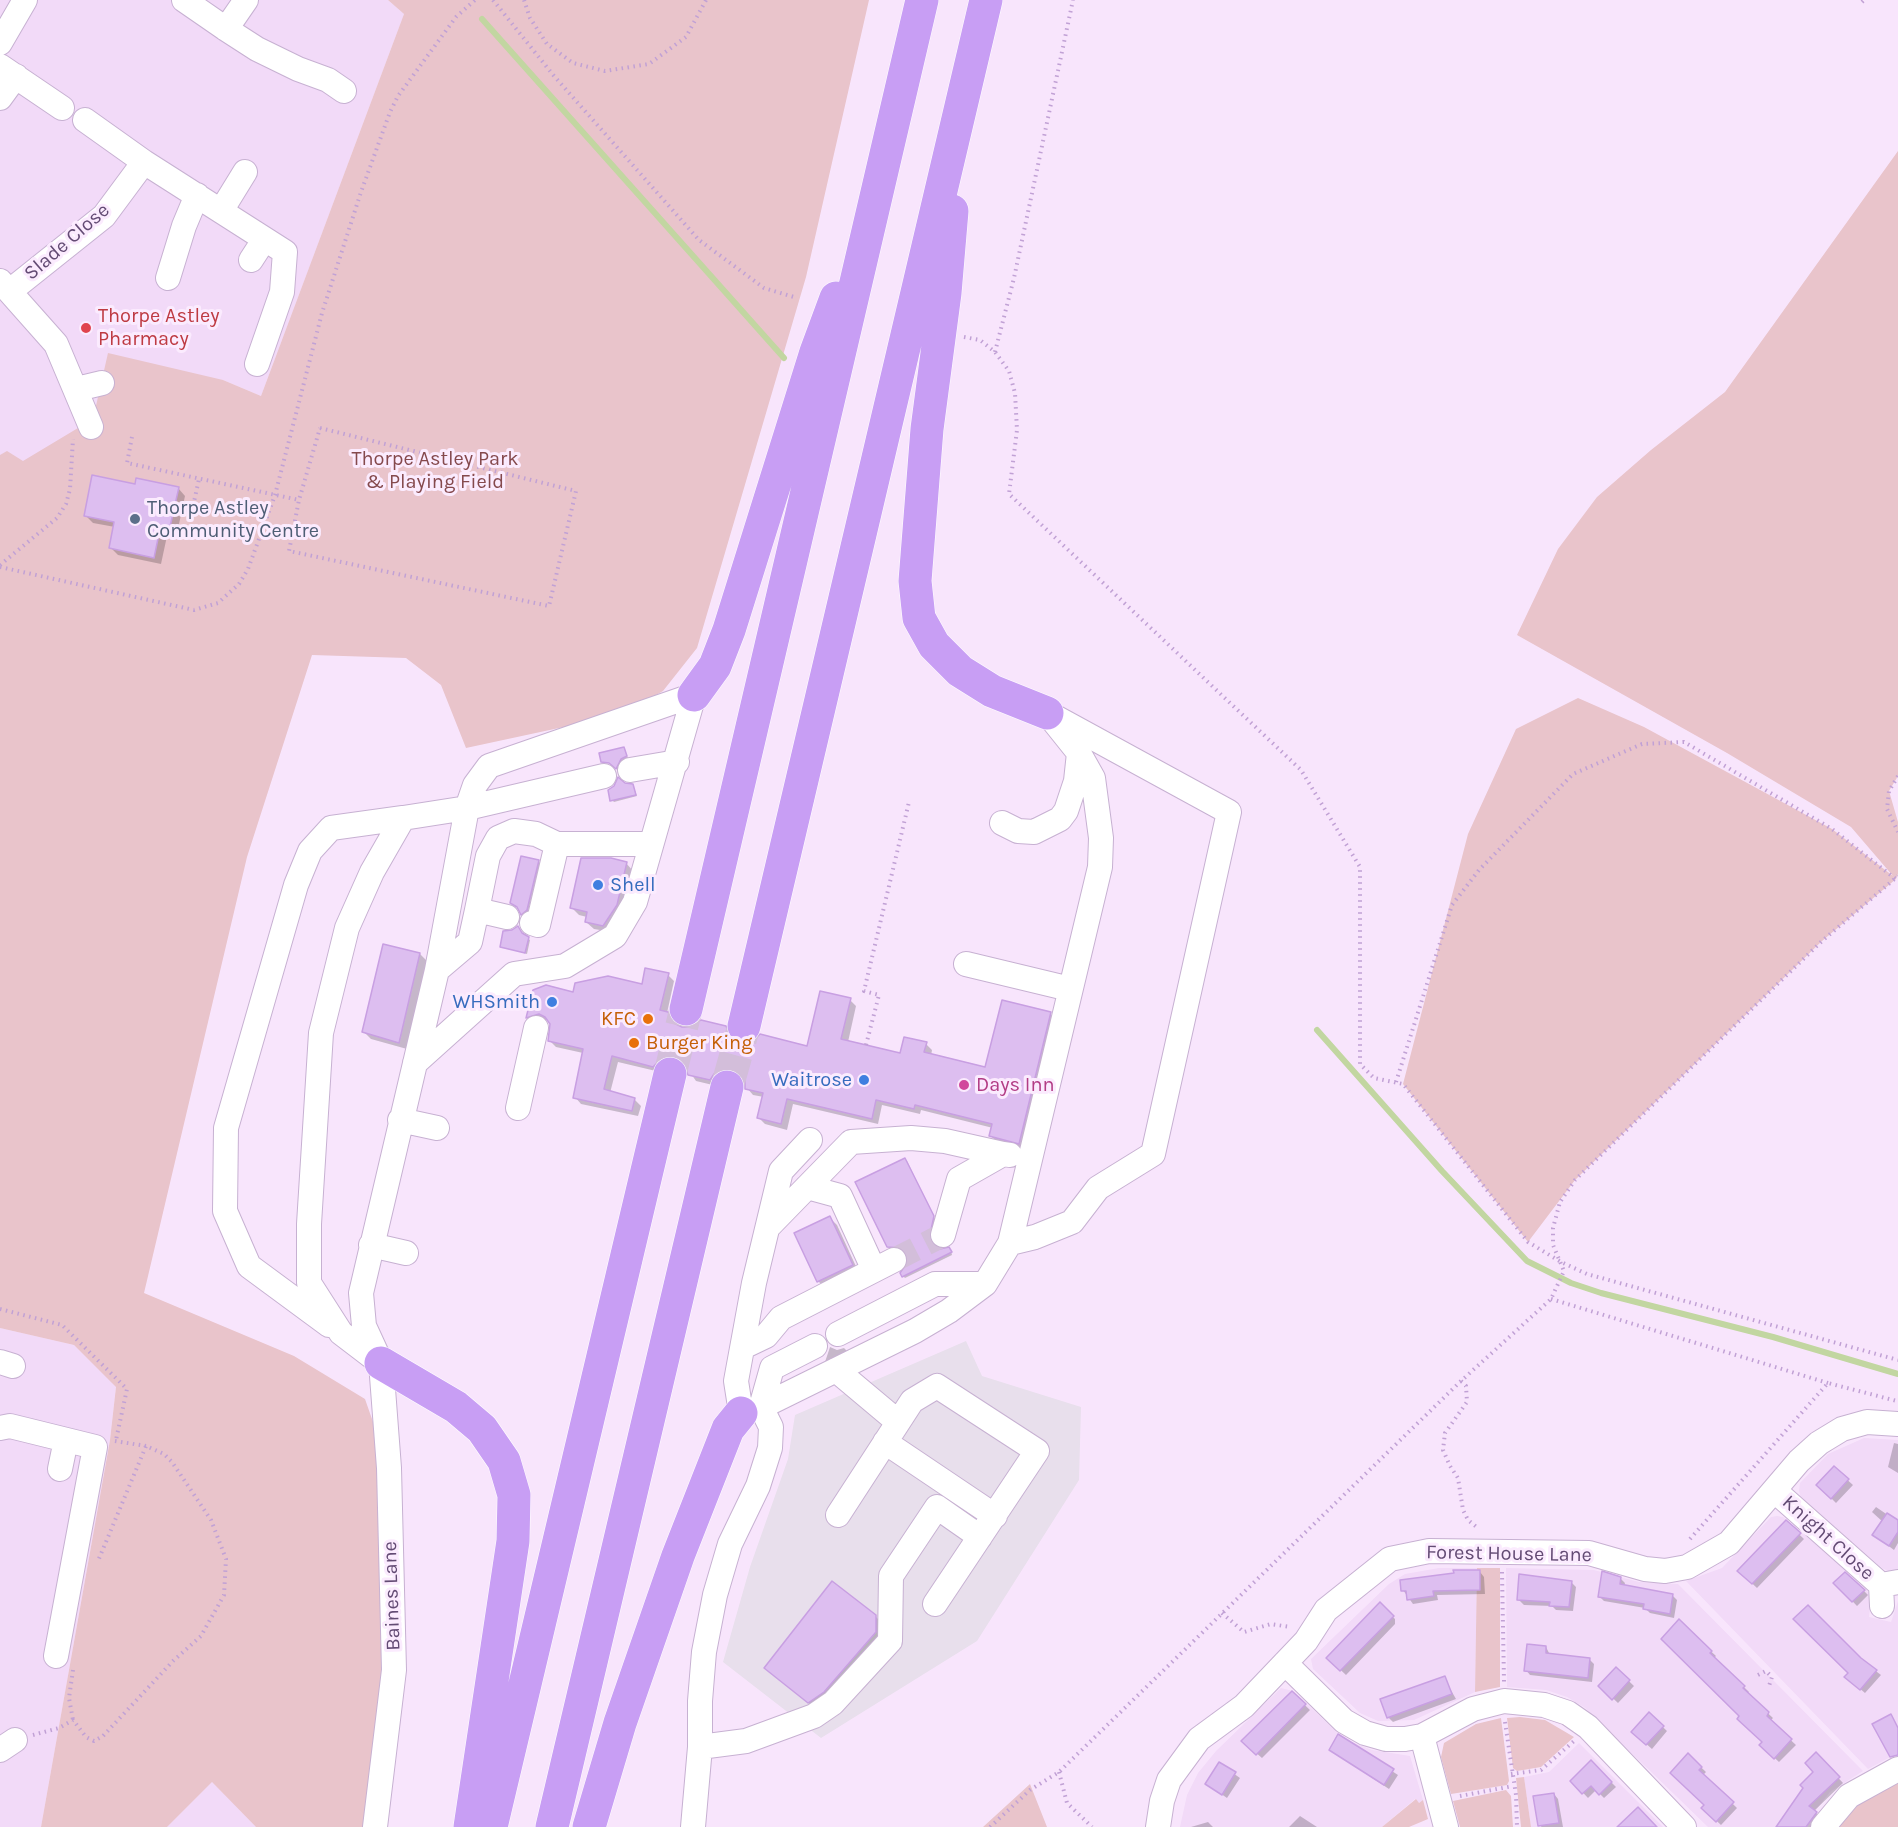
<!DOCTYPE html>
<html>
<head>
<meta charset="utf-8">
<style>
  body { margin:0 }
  canvas { display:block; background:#f8e5fc }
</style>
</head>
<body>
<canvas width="1898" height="1827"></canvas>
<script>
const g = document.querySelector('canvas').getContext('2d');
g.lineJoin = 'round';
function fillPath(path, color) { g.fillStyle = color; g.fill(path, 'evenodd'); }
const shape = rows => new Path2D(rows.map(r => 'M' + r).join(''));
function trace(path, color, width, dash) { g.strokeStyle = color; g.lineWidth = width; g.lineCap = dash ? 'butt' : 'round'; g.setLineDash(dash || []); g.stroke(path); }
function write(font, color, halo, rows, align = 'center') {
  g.font = font + ' Karla,sans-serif'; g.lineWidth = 6; g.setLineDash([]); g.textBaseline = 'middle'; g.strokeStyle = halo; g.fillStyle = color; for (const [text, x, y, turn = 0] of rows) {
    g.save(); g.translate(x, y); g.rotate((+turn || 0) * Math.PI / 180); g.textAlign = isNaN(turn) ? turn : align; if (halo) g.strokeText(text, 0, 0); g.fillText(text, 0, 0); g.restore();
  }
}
const residential = shape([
  [0,0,388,0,404,14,261,396,223,380,93,419,0,536],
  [0,1328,74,1345,116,1386,110,1440,41,1827,0,1827],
  [1864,1438,1898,1440,1898,1571,1890,1572,1882,1568,1801,1498,1799,1491,1800,1483,1828,1454],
  [1777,1516,1783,1517,1864,1584,1871,1599,1869,1617,1891,1622,1898,1601,1898,1753,1868,1769,1686,1581,1722,1568,1771,1517],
  [1439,1568,1477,1568,1475,1692,1414,1720,1378,1721,1360,1713,1313,1669,1311,1659,1389,1584,1405,1574],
  [1506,1568,1594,1570,1639,1582,1678,1584,1863,1771,1830,1792,1803,1827,1708,1827,1584,1707,1567,1697,1546,1690,1507,1687],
  [1281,1688,1293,1691,1344,1739,1372,1750,1410,1756,1423,1800,1419,1803,1415,1799,1382,1827,1180,1827,1187,1795,1198,1773,1216,1751],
  [1579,1743,1663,1827,1531,1827,1524,1777,1549,1772],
  [212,1782,256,1827,167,1827]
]);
const industrial = shape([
  [966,1341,982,1376,1081,1407,1079,1480,977,1641,821,1738,723,1662,750,1567,788,1459,795,1415]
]);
const green = shape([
  [388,0,869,0,806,277,697,648,663,691,624,714,466,748,441,685,406,658,312,655,247,857,144,1293,294,1356,365,1399,389,1468,394,1670,375,1827,256,1827,212,1782,167,1827,41,1827,110,1440,116,1387,74,1345,0,1328,0,455,7,451,23,461,93,419,108,353,223,380,261,396,404,14],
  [1898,151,1898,776,1889,791,1898,822,1898,874,1896,879,1822,941,1575,1180,1528,1242,1403,1084,1468,834,1516,729,1578,698,1644,727,1832,829,1893,876,1851,827,1727,753,1517,635,1558,549,1597,497,1651,450,1725,392],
  [1477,1568,1500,1568,1500,1687,1475,1692],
  [1520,1717,1545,1720,1574,1737,1541,1767,1517,1771,1513,1768,1507,1718],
  [1501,1718,1509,1781,1507,1785,1451,1794,1441,1757,1444,1743,1476,1724],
  [1524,1777,1531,1827,1521,1827,1516,1778],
  [1898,1778,1898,1827,1834,1827,1849,1809],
  [1030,1784,1047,1827,983,1827],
  [1506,1790,1511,1796,1513,1827,1460,1827,1453,1801],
  [1416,1799,1419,1803,1423,1800,1428,1819,1409,1827,1382,1827]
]);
const shadow = shape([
  [136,486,178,488,185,496,176,538,167,536,161,564,118,555,110,547,115,527,93,523,85,515],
  [624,749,628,758,618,770,612,764,602,761],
  [624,785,633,785,637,796,614,802,612,800],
  [538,861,540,863,528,912,524,916],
  [626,863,633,871,612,932,594,929,586,922,587,917,579,915,571,907],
  [523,935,530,940,527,954,501,946],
  [420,954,427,961,407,1049,371,1039,364,1032],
  [668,975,674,981,667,1013,677,1026,681,1029,725,1027,739,1046,808,1047,850,1000,856,1006,848,1042,901,1055,926,1044,932,1050,931,1056,986,1069,1050,1014,1056,1020,1025,1149,997,1142,991,1136,993,1128,921,1110,920,1114,882,1105,878,1124,793,1104,787,1130,765,1124,759,1118,764,1097,753,1095,747,1088,743,1077,728,1075,717,1086,696,1081,683,1062,671,1062,660,1072,618,1062,610,1093,634,1099,641,1106,638,1116,581,1104,575,1097,583,1053,556,1047,549,1040,550,1021,546,1020,534,1023,528,1017,574,994,643,985],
  [907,1161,935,1219,931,1242,934,1247,951,1251,952,1255,905,1278,903,1276,910,1262,908,1253,904,1249,889,1246],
  [830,1218,837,1225,859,1273,826,1289,818,1281],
  [830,1347,837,1350,844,1348,847,1351,825,1362],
  [1894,1443,1898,1444,1898,1473,1888,1467],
  [1834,1468,1853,1485,1836,1503,1818,1485],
  [1876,1507,1898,1522,1898,1543,1894,1550,1874,1535,1883,1522,1872,1512],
  [1786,1522,1804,1539,1757,1588,1739,1571],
  [1480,1572,1484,1577,1485,1594,1437,1595,1438,1600,1413,1604,1403,1590],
  [1620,1578,1625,1583,1624,1587,1672,1595,1677,1600,1674,1618,1650,1613,1645,1608,1604,1601,1599,1596],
  [1571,1582,1576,1587,1573,1611,1556,1610,1552,1606,1524,1605,1519,1600],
  [1835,1583,1864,1591,1868,1595,1857,1606],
  [1380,1604,1395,1619,1395,1624,1346,1675,1328,1658],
  [875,1616,886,1627,819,1712,766,1668],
  [1679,1622,1716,1656,1714,1658,1749,1692,1747,1694,1773,1718,1770,1721,1796,1745,1779,1762,1761,1745,1764,1742,1741,1716],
  [1546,1647,1550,1655,1589,1659,1594,1664,1592,1682,1530,1675,1526,1670],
  [1860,1659,1881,1675,1865,1693,1851,1681],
  [1616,1669,1634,1686,1618,1703,1600,1686],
  [1444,1678,1456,1699,1393,1722,1388,1717],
  [1292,1693,1310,1710,1262,1758,1246,1744],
  [1649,1714,1667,1731,1652,1749,1633,1732],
  [1338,1736,1398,1775,1389,1789,1330,1750],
  [1816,1754,1843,1783,1814,1811,1821,1818,1814,1827,1777,1827,1815,1772],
  [1688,1755,1706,1772,1703,1775,1737,1808,1721,1825,1703,1808,1706,1805],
  [1591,1762,1616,1787,1604,1798,1596,1790,1588,1798,1572,1781],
  [1220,1764,1240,1778,1227,1798,1207,1784],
  [1554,1794,1558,1799,1563,1827,1541,1827],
  [1300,1816,1317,1827,1289,1827],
  [1208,1822,1213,1827,1191,1827]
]);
const stream = shape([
  [482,19,784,358],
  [1317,1030,1442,1171,1527,1261,1571,1283,1601,1293,1773,1337,1898,1374]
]);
const building = shape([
  [92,475,135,484,136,478,179,487,169,531,160,529,154,558,109,548,114,522,84,516,92,475],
  [624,747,627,756,621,759,616,769,609,763,601,762,599,753,624,747],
  [618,777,625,783,633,784,636,795,610,801,608,790,614,786,618,777],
  [521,856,539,860,527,910,521,915,517,907,510,903,521,856],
  [581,858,611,858,627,862,617,905,603,926,585,922,587,912,570,908,581,858],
  [518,926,522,933,529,937,525,953,500,947,503,931,512,930,518,926],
  [383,944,420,953,399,1043,362,1032,383,944],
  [645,968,669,973,660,1010,668,1012,674,1023,682,1027,691,1027,701,1020,726,1026,731,1039,740,1044,750,1044,760,1034,807,1046,820,991,851,998,841,1039,900,1053,904,1037,927,1042,924,1052,985,1067,1002,1000,1051,1012,1019,1144,989,1136,992,1124,915,1105,914,1109,876,1100,872,1119,787,1099,781,1124,757,1118,763,1093,745,1089,745,1081,739,1073,731,1069,722,1069,714,1074,710,1080,688,1075,683,1061,674,1056,664,1056,653,1067,612,1056,604,1089,635,1098,632,1111,573,1098,583,1049,548,1041,550,1024,545,1017,539,1014,526,1018,533,990,546,985,573,992,575,983,608,976,642,984,645,968],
  [905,1158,934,1216,929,1239,933,1245,940,1249,949,1247,952,1252,902,1277,900,1273,908,1261,907,1254,901,1248,887,1247,855,1182,905,1158],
  [830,1216,853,1265,817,1282,794,1233,830,1216],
  [1834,1466,1849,1479,1831,1499,1816,1485,1834,1466],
  [1887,1513,1898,1520,1898,1532,1889,1546,1872,1535,1887,1513],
  [1786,1520,1801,1533,1752,1584,1737,1571,1786,1520],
  [1453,1570,1480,1570,1480,1590,1433,1591,1434,1596,1407,1600,1406,1591,1401,1591,1400,1580,1454,1573,1453,1570],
  [1602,1571,1621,1577,1620,1584,1673,1594,1670,1614,1643,1609,1644,1604,1598,1597,1602,1571],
  [1845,1572,1865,1590,1852,1602,1833,1583,1845,1572],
  [1519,1574,1572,1581,1569,1607,1549,1606,1550,1602,1517,1600,1519,1574],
  [832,1581,876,1615,876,1632,824,1692,808,1703,764,1668,832,1581],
  [1380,1602,1394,1616,1340,1671,1326,1658,1380,1602],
  [1808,1605,1861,1658,1877,1670,1860,1690,1844,1677,1848,1673,1793,1619,1808,1605],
  [1679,1619,1712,1651,1710,1653,1745,1686,1743,1688,1769,1712,1767,1716,1792,1739,1774,1759,1759,1745,1762,1742,1737,1719,1739,1716,1661,1639,1679,1619],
  [1527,1644,1546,1646,1546,1653,1590,1658,1588,1678,1524,1671,1527,1644],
  [1616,1667,1630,1680,1612,1700,1598,1686,1616,1667],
  [1445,1676,1452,1694,1387,1718,1380,1699,1445,1676],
  [1292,1691,1306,1704,1256,1755,1241,1741,1292,1691],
  [1649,1712,1664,1726,1646,1745,1631,1732,1649,1712],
  [1891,1714,1898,1728,1898,1755,1890,1757,1872,1724,1891,1714],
  [1338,1734,1394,1769,1384,1785,1329,1750,1338,1734],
  [1816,1752,1840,1777,1809,1806,1817,1812,1806,1827,1776,1827,1803,1788,1800,1785,1813,1772,1805,1763,1816,1752],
  [1688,1753,1702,1767,1699,1770,1734,1802,1716,1822,1701,1808,1704,1805,1670,1773,1688,1753],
  [1591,1760,1612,1782,1599,1795,1591,1786,1582,1794,1570,1781,1591,1760],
  [1219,1762,1236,1772,1222,1795,1205,1784,1219,1762],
  [1554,1793,1559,1823,1538,1826,1533,1796,1554,1793],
  [1638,1807,1657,1827,1617,1827,1638,1807]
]);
const minorTunnel = shape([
  [894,1260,943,1235]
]);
const highwayTunnel = shape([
  [670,1074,686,1009],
  [727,1087,744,1026]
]);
const path = shape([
  [493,0,554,76,699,240,764,288,794,297],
  [524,0,530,18,547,44,573,63,605,71,649,64,686,37,706,0],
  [1862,2,1864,0],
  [964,337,980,340,995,352,1009,371,1015,393,1017,430,1009,494,1301,770,1360,867,1360,1064,1374,1078,1403,1084,1528,1242,1561,1262,1587,1274,1898,1360],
  [995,352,1014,278,1073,0],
  [320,428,576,491,549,606,289,551,299,500,320,428],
  [132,437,127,463,299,500],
  [174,507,192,511,199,479],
  [0,565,57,518,66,504,70,489,73,439],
  [0,567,194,610,218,603,239,584,248,569,275,495,322,313,361,192,390,112,398,96,456,17,475,0],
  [1898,776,1889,791,1887,809,1898,832],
  [866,1045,879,995,864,991,909,802],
  [1396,1082,1452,905,1479,870,1573,774,1642,744,1684,742,1832,829,1897,880],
  [1551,1299,1828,1383],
  [0,1309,62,1325,127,1389,116,1440],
  [1461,1381,1466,1386,1467,1402,1445,1433,1443,1450,1450,1466,1458,1478,1463,1510,1468,1520,1479,1529],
  [115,1441,146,1446],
  [1690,1539,1828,1383,1897,1401],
  [1502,1572,1504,1682],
  [1222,1613,1244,1632,1271,1624,1290,1627],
  [73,1670,69,1698,73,1720],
  [1758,1675,1766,1671,1772,1677,1769,1686],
  [1505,1722,1516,1795,1517,1827],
  [33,1735,59,1728,73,1720,86,1737,94,1741,103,1736,173,1661,201,1636,224,1595,226,1559,211,1520,172,1462,164,1454,146,1446,98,1561],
  [1059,1772,1067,1803,1092,1827],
  [1511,1774,1541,1770,1574,1741],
  [1460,1796,1513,1786],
  [990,1827,1030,1790,1059,1772,1461,1381,1551,1299,1564,1271,1553,1245,1553,1228,1560,1202,1575,1180,1822,941,1898,876]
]);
const minor = shape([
  [184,0,226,29],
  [246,0,226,29,257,49,298,69,328,80,344,91],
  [0,43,25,0],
  [0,66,62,108],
  [0,98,16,76],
  [85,120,144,162],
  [221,211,245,172],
  [251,260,264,240],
  [168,278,184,226,197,195],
  [0,281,56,344,91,427],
  [10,291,104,216,144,162,285,252,282,292,257,364],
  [77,389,102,383],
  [630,770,677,762],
  [1002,823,1018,831,1034,832,1060,819,1066,811,1076,781,1079,753],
  [477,910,488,856,498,838,514,831,536,834,557,844],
  [532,923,538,925,557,844,651,844],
  [966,964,1070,989],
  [437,970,470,942,477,910,507,917],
  [415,1063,514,974,565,966,615,936,635,902,694,695],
  [518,1108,536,1028],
  [400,1120,437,1128],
  [810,1140,781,1171,754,1283,736,1381,741,1413,761,1407,915,1331,949,1311,985,1284,1010,1243,1100,867,1101,838,1093,778,1079,753,1047,713],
  [807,1187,840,1196,874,1270],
  [770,1225,851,1142,911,1138,945,1141,1003,1154],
  [943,1235,959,1179,1003,1154,1010,1155],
  [1010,1243,1035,1237,1072,1222,1098,1188,1153,1154,1229,812,1055,717],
  [371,1245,406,1253],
  [329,1325,249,1266,225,1211,226,1128,296,885,310,851,331,828,403,818],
  [838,1334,935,1284,985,1284],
  [743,1347,766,1336,781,1318,894,1260],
  [0,1362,13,1366],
  [379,1362,341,1333,309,1283,309,1224,321,1033,347,928,372,872,403,818,467,808,604,776],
  [836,1370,898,1422],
  [0,1428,10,1426,95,1447,56,1656],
  [885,1442,995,1516],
  [60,1469,66,1440],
  [1775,1491,1881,1585],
  [838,1515,912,1401,937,1386,1037,1451,935,1604],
  [1882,1606,1881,1585,1898,1582],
  [1285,1663,1344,1721,1365,1733,1386,1739,1405,1739,1422,1736,1473,1709,1504,1701,1544,1705,1568,1713,1588,1727,1684,1827],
  [1422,1736,1446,1827],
  [700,1747,746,1741,814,1716,833,1703,890,1641,891,1576,937,1507,980,1537],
  [0,1750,15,1740],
  [375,1827,394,1670,389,1468,381,1363,364,1326,361,1293,437,970,467,808,475,785,489,766,694,695],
  [693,1827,700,1747,700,1701,704,1652,715,1595,730,1544,758,1486,770,1448,771,1427,761,1407,772,1368,815,1346],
  [1158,1827,1162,1801,1169,1780,1199,1739,1244,1706,1306,1641,1326,1610,1390,1559,1429,1551,1589,1553,1645,1569,1665,1571,1687,1567,1729,1543,1799,1461,1819,1443,1842,1429,1867,1422,1898,1424],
  [1823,1827,1849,1796,1898,1769]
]);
const highway = shape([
  [952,211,945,293,927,429,915,581,919,618,934,645,960,671,992,691,1047,713],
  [694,695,715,666,729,630,816,352,836,298],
  [686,1009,922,0],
  [744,1026,986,0],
  [381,1363,456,1407,482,1429,504,1461,514,1495,513,1541,470,1827],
  [491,1827,670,1074],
  [552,1827,727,1087],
  [589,1827,620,1723,678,1556,728,1429,741,1413]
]);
const markers = [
  [86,328,6,"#e0444e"],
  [135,519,6,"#5c6f8a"],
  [598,885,6,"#3f7fe0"],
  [552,1002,6,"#3f7fe0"],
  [648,1019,6,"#e8710a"],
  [634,1043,6,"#e8710a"],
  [864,1080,6,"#3f7fe0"],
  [964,1085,6,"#d1479c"]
];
const streetNames = [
  ["Slade Close",67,242,-41],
  ["Knight Close",1828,1538,42],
  ["Forest House Lane",1509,1554,1],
  ["Baines Lane",392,1596,-92]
];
const healthNames = [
  ["Thorpe Astley",98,316],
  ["Pharmacy",98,339]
];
const parkNames = [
  ["Thorpe Astley Park",435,459],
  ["& Playing Field",435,482]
];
const serviceNames = [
  ["Thorpe Astley",147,508],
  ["Community Centre",147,531]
];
const shopNames = [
  ["Shell",610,885,"left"],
  ["WHSmith",540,1002],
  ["Waitrose",852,1080]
];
const foodNames = [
  ["KFC",636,1019],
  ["Burger King",646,1043,"left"]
];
const hotelNames = [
  ["Days Inn",976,1085]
];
fillPath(residential, '#f2daf8');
fillPath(industrial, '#e8dfec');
fillPath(green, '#e9c4cb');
fillPath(shadow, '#0003');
trace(stream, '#c2d6a1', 6);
fillPath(building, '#ddbef0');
trace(building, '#c89fe2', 1.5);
trace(minorTunnel, '#d3beda', 24, [24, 12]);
trace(highwayTunnel, '#d3beda', 33, [33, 16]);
trace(minor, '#c7b1d2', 26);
trace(highway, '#fff', 34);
trace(path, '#c1a1d5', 4, [1.5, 4.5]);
trace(minor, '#fff', 24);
trace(highway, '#c89ef4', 33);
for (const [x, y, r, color] of markers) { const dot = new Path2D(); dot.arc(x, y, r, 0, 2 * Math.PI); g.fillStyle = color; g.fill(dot); trace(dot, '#fbebfe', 2); }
write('20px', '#634b74', '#fbebfe', streetNames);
write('20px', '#be3a42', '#fbebfe', healthNames, 'left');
write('20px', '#85494d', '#fbebfe', parkNames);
write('20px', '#4e5e75', '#fbebfe', serviceNames, 'left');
write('20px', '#366cbe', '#fbebfe', shopNames, 'right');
write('20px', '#c56008', '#fbebfe', foodNames, 'right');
write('20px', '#b23c85', '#fbebfe', hotelNames, 'left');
</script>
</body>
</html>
